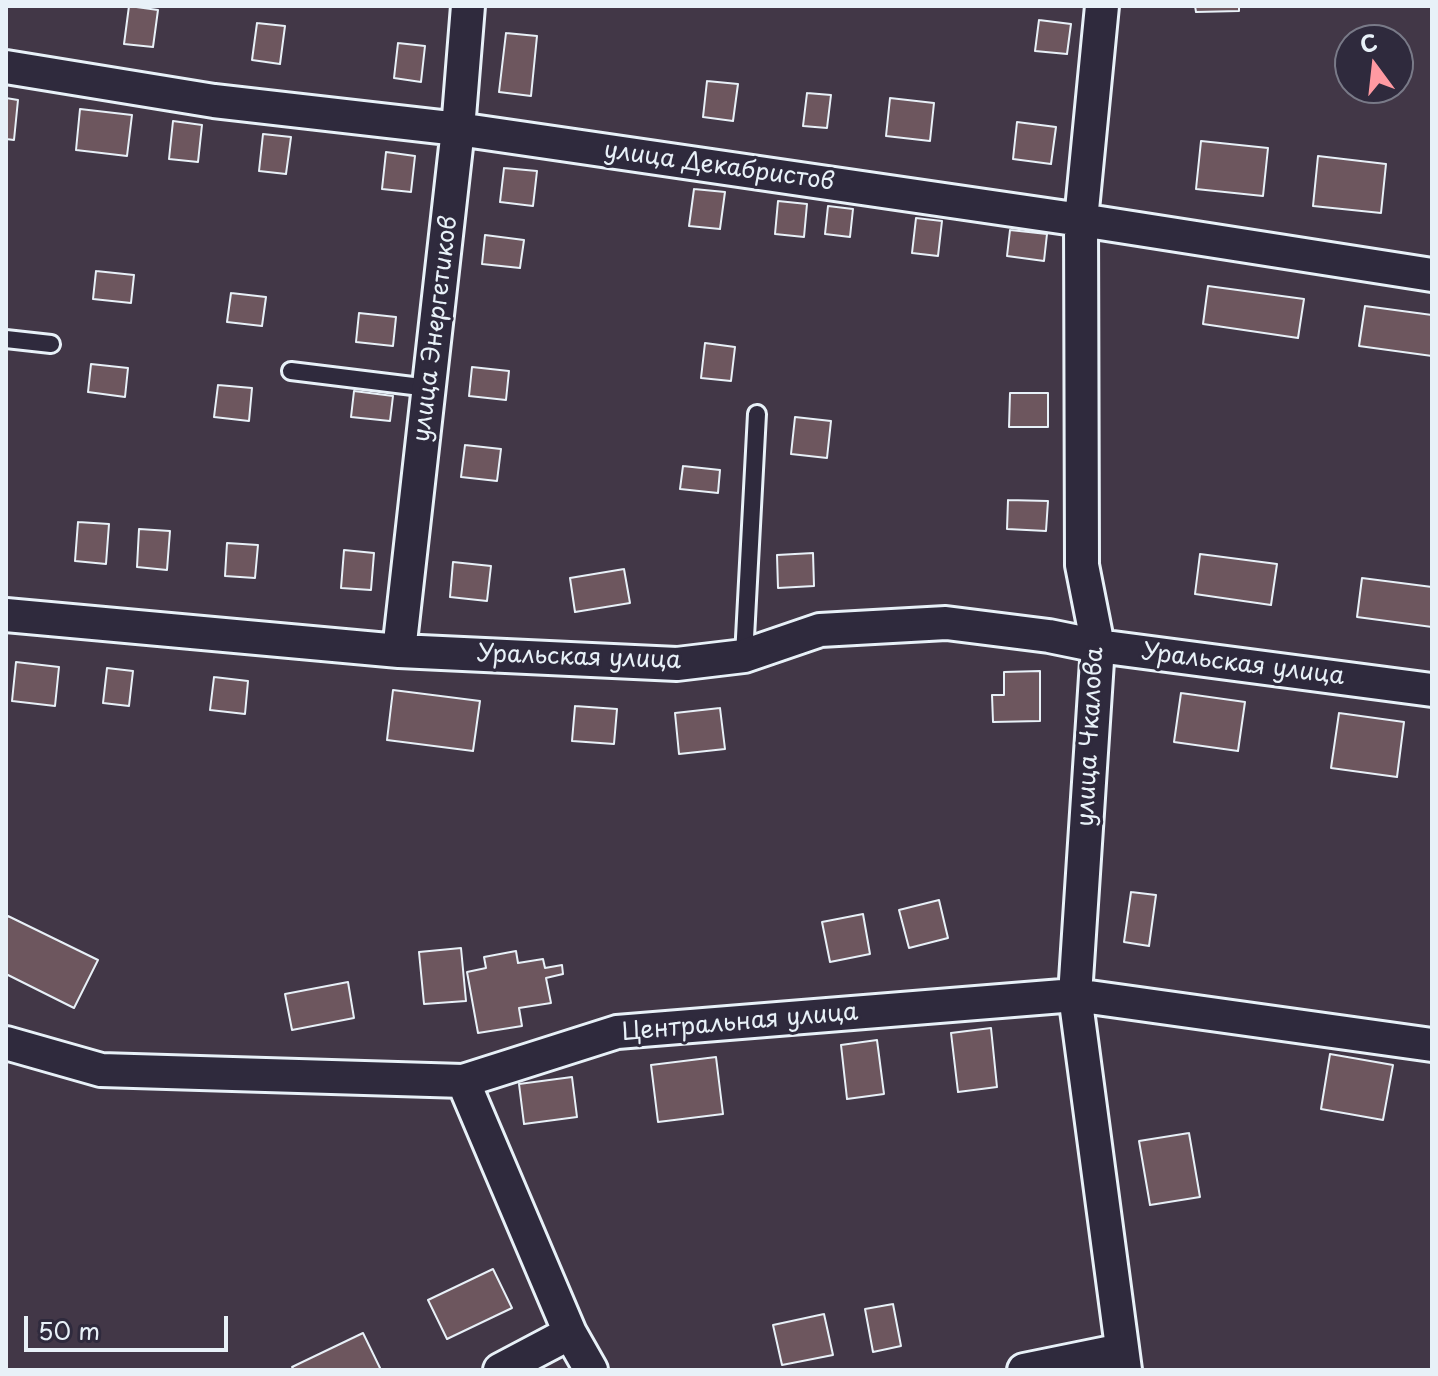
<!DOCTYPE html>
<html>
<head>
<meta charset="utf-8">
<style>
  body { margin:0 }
  #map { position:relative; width:1438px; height:1376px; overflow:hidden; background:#423747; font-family:"Playpen Sans",sans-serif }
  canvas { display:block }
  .frame { position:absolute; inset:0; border:8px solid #e8f1f8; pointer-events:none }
  .north { position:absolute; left:1334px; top:24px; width:80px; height:80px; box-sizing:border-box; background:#2f2a3d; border:2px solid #797a88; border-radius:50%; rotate:345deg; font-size:22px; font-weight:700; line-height:32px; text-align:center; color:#e8f1f8 }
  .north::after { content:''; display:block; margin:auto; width:28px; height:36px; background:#ff9aa2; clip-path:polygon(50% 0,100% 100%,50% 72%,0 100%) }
  .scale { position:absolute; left:24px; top:1316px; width:204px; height:36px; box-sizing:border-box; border:4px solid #e8f1f8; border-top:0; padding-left:10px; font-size:24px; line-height:28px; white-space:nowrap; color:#e8f1f8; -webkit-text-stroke:6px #2f2a3d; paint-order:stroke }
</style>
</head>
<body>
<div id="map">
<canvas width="1438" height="1376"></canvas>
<div class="frame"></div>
<div class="north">С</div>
<div class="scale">50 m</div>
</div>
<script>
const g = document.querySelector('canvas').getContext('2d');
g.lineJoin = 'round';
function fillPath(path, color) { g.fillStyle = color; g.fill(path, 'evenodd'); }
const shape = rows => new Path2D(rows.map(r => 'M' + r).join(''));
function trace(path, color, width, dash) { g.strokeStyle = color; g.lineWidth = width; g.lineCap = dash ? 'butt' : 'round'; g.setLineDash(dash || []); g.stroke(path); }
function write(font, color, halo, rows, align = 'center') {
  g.font = font + ' "Playpen Sans",sans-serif'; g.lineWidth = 6; g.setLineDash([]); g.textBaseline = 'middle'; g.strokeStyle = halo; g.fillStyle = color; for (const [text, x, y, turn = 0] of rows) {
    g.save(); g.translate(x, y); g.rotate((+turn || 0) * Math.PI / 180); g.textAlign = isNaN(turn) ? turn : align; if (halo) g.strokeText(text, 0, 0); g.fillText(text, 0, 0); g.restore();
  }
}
const building = shape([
  [129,6,158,10,153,47,124,44,129,6],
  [1195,6,1239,6,1239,11,1196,12,1195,6],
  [1039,20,1071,24,1067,54,1035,51,1039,20],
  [257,23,285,26,280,64,252,60,257,23],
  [506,33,537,36,531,96,499,92,506,33],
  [398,43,425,46,421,82,394,78,398,43],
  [707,81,738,84,733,121,703,117,707,81],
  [807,93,831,95,827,128,803,126,807,93],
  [6,98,18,100,14,140,6,139,6,98],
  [890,98,934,103,930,141,886,136,890,98],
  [80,109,132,115,127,156,76,150,80,109],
  [173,121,202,125,198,162,169,159,173,121],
  [1017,122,1056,127,1051,164,1013,159,1017,122],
  [263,134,291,137,286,174,259,171,263,134],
  [1201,141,1268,148,1263,196,1196,189,1201,141],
  [386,152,415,156,411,192,382,189,386,152],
  [1318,156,1386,164,1381,213,1313,206,1318,156],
  [504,168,537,171,533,206,500,202,504,168],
  [694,189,725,192,720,229,689,226,694,189],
  [778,201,807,204,804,237,775,234,778,201],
  [828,206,853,209,850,237,825,234,828,206],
  [916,218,942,221,938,256,912,253,916,218],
  [1010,230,1047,234,1044,261,1007,256,1010,230],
  [485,235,524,240,520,268,482,264,485,235],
  [96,271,134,275,131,303,93,299,96,271],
  [1208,286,1304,299,1298,338,1203,324,1208,286],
  [231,293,266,297,262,326,227,322,231,293],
  [1365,306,1432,315,1432,356,1359,346,1365,306],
  [359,313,396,317,393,346,356,342,359,313],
  [705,343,735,347,731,381,701,378,705,343],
  [91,364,128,368,125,397,88,392,91,364],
  [472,367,509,371,506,400,469,396,472,367],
  [218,385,252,388,249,421,214,417,218,385],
  [354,391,393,396,390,421,351,417,354,391],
  [1010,393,1048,393,1048,427,1009,427,1010,393],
  [795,417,831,421,827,458,791,454,795,417],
  [465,445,501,449,497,481,461,477,465,445],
  [683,466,720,470,718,493,680,489,683,466],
  [1008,500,1048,501,1046,531,1007,529,1008,500],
  [78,522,109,524,106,564,75,561,78,522],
  [139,529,170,531,167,570,137,567,139,529],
  [227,543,258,545,255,578,225,576,227,543],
  [344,550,374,553,371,590,341,588,344,550],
  [813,553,814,586,778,588,777,555,813,553],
  [1200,554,1277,564,1271,605,1195,594,1200,554],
  [453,562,491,566,487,601,450,597,453,562],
  [624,569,630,603,575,612,570,578,624,569],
  [1362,578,1432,587,1432,627,1357,617,1362,578],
  [16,662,59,667,55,706,12,701,16,662],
  [107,668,133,671,129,706,103,703,107,668],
  [1040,671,1040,721,993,722,992,695,1004,695,1004,672,1040,671],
  [214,677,248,681,245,714,210,710,214,677],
  [393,690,480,701,473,751,387,740,393,690],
  [1181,693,1245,702,1238,751,1174,742,1181,693],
  [575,706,617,709,614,744,572,741,575,706],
  [720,708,725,749,679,754,675,713,720,708],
  [1339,713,1404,722,1397,777,1331,768,1339,713],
  [1131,892,1156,895,1149,946,1124,942,1131,892],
  [939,900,948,938,909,948,899,910,939,900],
  [863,914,870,954,830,962,822,922,863,914],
  [8,916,98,960,74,1008,6,974,6,920,8,916],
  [461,948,466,1001,424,1004,419,952,461,948],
  [516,951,518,963,543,959,545,968,562,965,563,974,546,978,551,1003,519,1008,522,1026,478,1033,467,972,486,968,484,957,516,951],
  [348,982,354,1018,292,1030,285,994,348,982],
  [991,1028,997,1087,958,1092,951,1033,991,1028],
  [877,1040,884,1094,847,1099,841,1045,877,1040],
  [1330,1054,1393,1065,1383,1120,1321,1109,1330,1054],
  [716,1057,723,1114,658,1122,651,1065,716,1057],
  [572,1077,577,1117,524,1124,519,1084,572,1077],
  [1189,1133,1200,1197,1150,1205,1139,1141,1189,1133],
  [493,1269,512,1308,447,1339,428,1300,493,1269],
  [893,1304,901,1346,873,1352,865,1309,893,1304],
  [824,1314,833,1355,782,1365,773,1325,824,1314],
  [363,1333,381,1370,294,1370,292,1367,363,1333]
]);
const lane = shape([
  [6,339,51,344],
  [291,371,429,388],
  [744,656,757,414]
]);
const street = shape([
  [1102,6,1081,220,1082,565,1098,646,1075,995,1125,1370],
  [6,67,214,101,458,129,1081,220,1432,275],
  [6,615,399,651,677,664,744,656,820,630,946,623,1049,636,1098,646,1432,690],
  [399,651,458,129,468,6],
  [6,1043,101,1070,463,1081,617,1032,1075,995,1432,1045],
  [463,1081,570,1333,591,1370],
  [500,1370,570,1333],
  [1024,1370,1122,1350]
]);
const streetNames = [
  ["улица Декабристов",719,167,8],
  ["улица Энергетиков",436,329,-83],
  ["Уральская улица",579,658,2],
  ["Уральская улица",1243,665,7],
  ["улица Чкалова",1091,737,-87],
  ["Центральная улица",740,1023,-5]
];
fillPath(building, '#6d565e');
trace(building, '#e8f1f8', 2);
trace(lane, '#e8f1f8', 22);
trace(street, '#e8f1f8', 38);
trace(lane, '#2f2a3d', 16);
trace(street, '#2f2a3d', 32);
write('24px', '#e8f1f8', '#2f2a3d', streetNames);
</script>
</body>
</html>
